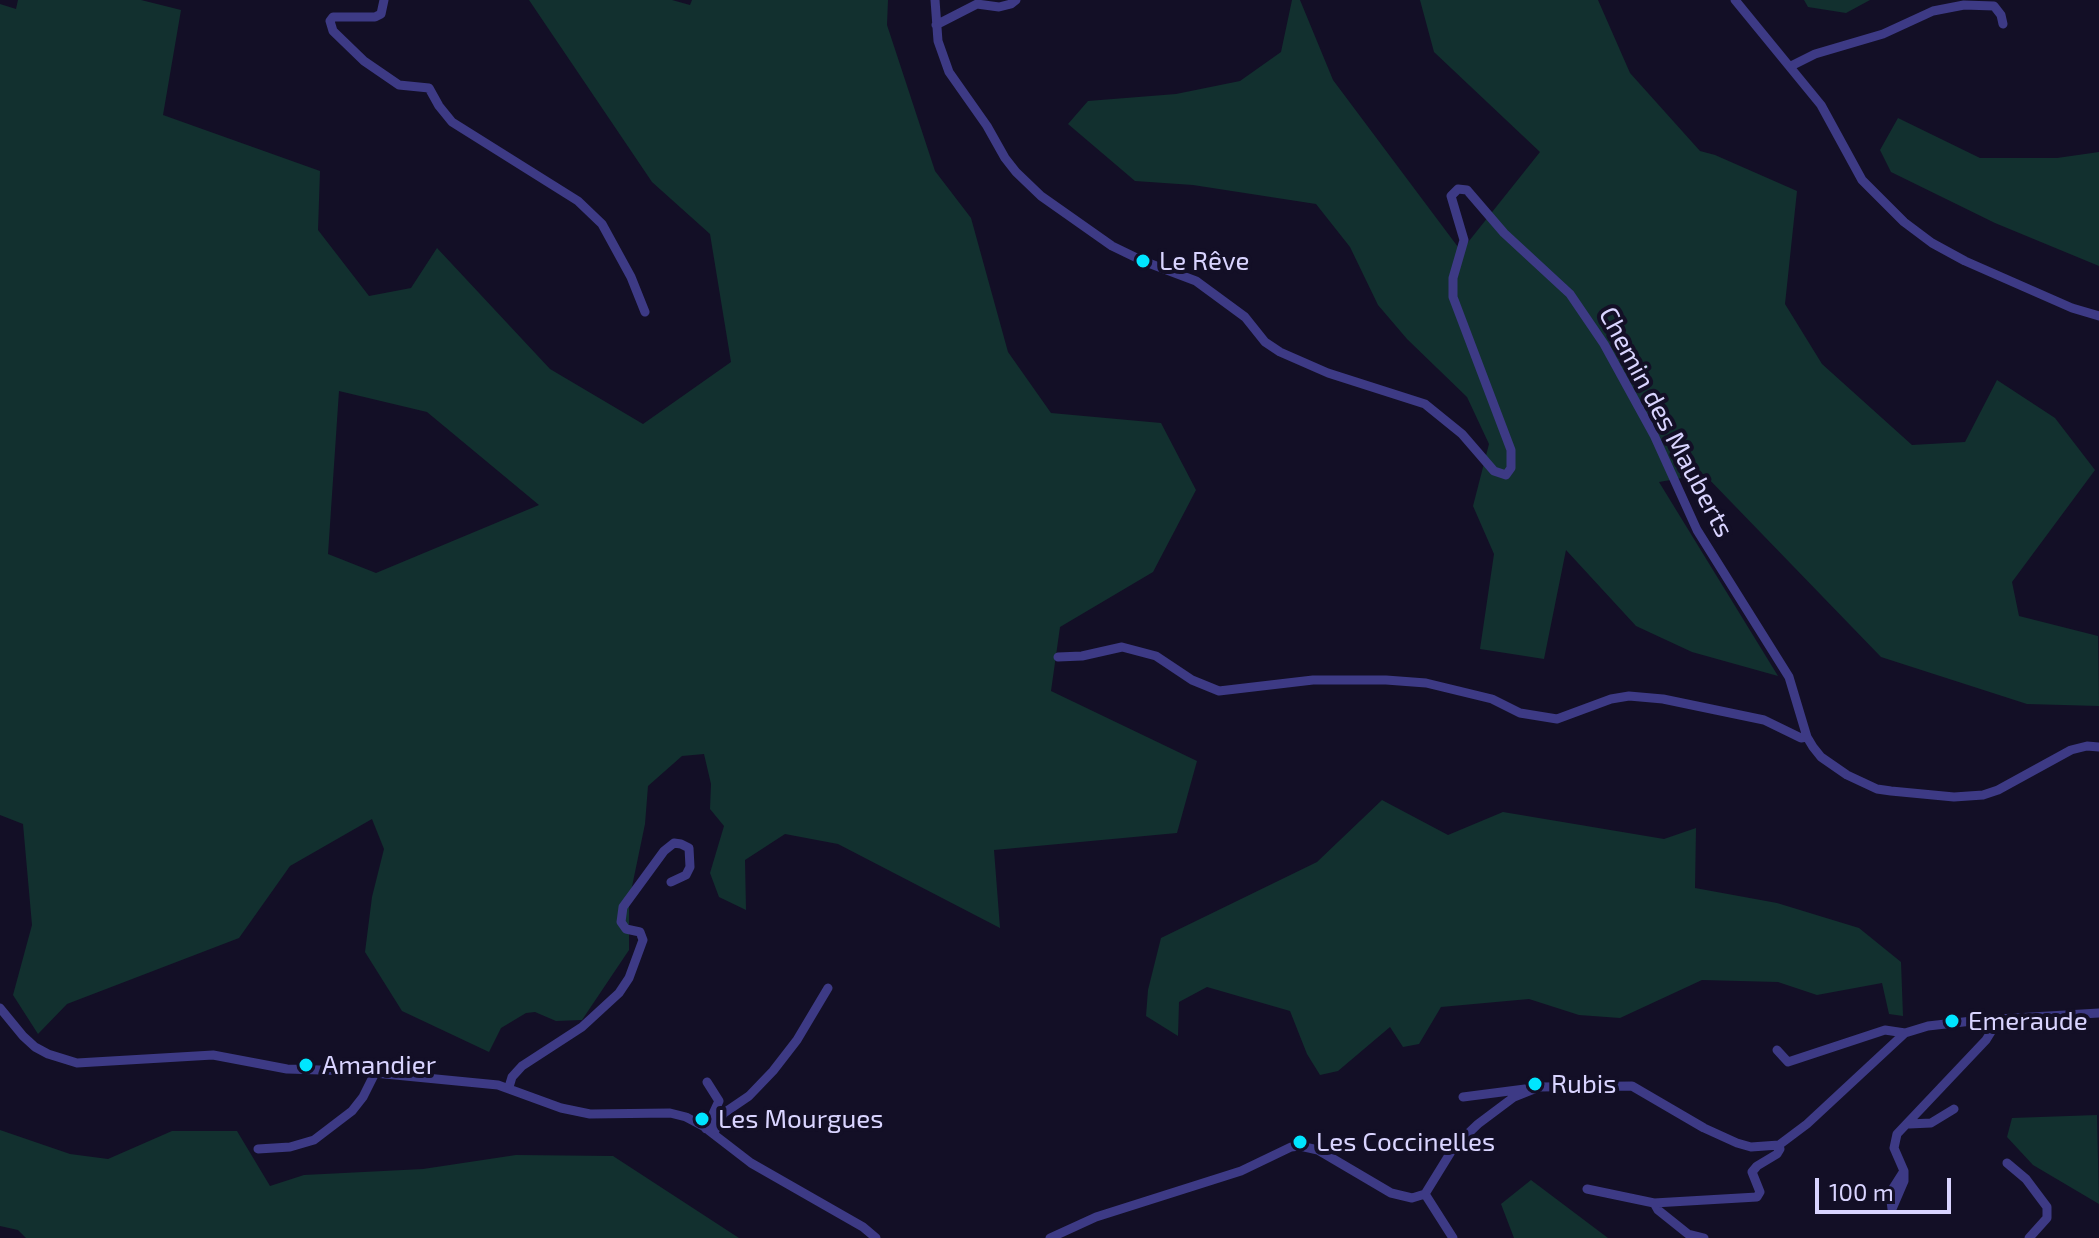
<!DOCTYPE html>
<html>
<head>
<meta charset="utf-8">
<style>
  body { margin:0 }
  #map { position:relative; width:2099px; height:1238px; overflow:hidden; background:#130f26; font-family:"Exo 2",sans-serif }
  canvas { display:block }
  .scale { position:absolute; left:1815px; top:1178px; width:136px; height:36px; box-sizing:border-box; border:4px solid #d9d4ff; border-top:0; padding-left:10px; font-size:24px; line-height:28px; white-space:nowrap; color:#d9d4ff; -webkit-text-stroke:6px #130f26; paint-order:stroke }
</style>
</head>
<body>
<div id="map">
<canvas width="2099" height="1238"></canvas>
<div class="scale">100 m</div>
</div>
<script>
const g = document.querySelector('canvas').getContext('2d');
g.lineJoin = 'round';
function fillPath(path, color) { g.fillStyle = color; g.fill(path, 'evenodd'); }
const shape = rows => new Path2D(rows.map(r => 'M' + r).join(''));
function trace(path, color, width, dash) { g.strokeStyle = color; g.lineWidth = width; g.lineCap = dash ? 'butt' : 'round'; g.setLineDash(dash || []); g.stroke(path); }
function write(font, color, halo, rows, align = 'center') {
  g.font = font + ' "Exo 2",sans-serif'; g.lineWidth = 8; g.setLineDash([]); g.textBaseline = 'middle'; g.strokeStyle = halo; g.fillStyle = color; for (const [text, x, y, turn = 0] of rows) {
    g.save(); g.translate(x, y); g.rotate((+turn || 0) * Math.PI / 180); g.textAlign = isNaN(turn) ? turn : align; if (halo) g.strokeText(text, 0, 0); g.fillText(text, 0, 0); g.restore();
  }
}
const green = shape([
  [18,0,141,0,181,10,163,115,320,171,318,230,369,296,411,288,437,248,550,369,643,424,731,362,710,234,652,182,529,0,672,0,690,5,692,0,888,0,887,25,935,171,971,218,1008,352,1051,413,1161,423,1196,490,1153,572,1060,627,1051,691,1197,761,1177,833,994,850,1000,928,838,844,785,834,745,860,746,910,719,897,710,873,724,826,710,809,711,784,704,754,682,756,648,786,645,824,629,901,629,950,582,1020,556,1021,535,1012,526,1013,501,1028,489,1052,402,1011,365,952,372,897,384,849,372,819,290,866,239,938,67,1004,38,1034,13,995,32,925,23,824,0,815,0,4,16,9],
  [339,391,427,412,539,505,376,573,328,554],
  [1292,0,1300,0,1333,80,1461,251,1540,152,1434,52,1420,0,1598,0,1630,73,1700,151,1715,155,1797,191,1785,304,1822,364,1912,445,1965,442,1997,380,2055,418,2095,470,2012,582,2019,616,2098,636,2099,706,2027,704,1881,657,1704,474,1659,482,1778,676,1692,652,1636,626,1566,550,1544,659,1480,649,1494,554,1473,506,1489,444,1467,397,1407,339,1378,305,1350,247,1316,204,1193,185,1135,181,1068,124,1088,101,1176,94,1240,81,1281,52],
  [1804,0,1870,0,1846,13,1808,7],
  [1898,118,1980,158,2057,158,2099,152,2099,266,1995,223,1891,172,1880,150],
  [1382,800,1448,835,1503,812,1664,839,1696,828,1695,888,1777,903,1859,928,1901,962,1903,1016,1889,1014,1882,983,1817,995,1778,982,1702,980,1620,1018,1579,1015,1529,999,1441,1007,1419,1044,1403,1047,1390,1027,1338,1071,1320,1075,1307,1054,1290,1011,1207,987,1179,1002,1178,1036,1146,1016,1148,990,1161,938,1317,862],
  [2097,1115,2099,1204,2033,1165,2007,1137,2012,1118],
  [0,1130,70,1154,108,1159,172,1131,237,1131,270,1186,304,1175,423,1169,516,1155,613,1156,739,1238,26,1238,18,1230,0,1226],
  [1531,1180,1608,1238,1609,1238,1514,1238,1501,1204]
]);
const minor = shape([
  [384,0,381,14,375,17,333,17,330,21,333,31,364,61,399,85,429,88,439,106,452,122,578,201,602,224,631,277,645,312],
  [935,0,938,41,949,72,987,126,1005,158,1016,172,1041,196,1112,246,1143,261,1196,281,1245,317,1265,342,1280,352,1328,373,1425,404,1462,434,1494,471,1506,475,1511,468,1511,450,1453,297,1453,278,1464,240,1451,196,1458,189,1467,190,1504,233,1570,294,1604,344,1654,435,1697,530,1789,677,1807,737,1813,747,1821,757,1847,775,1877,789,1891,791,1954,797,1983,795,1998,790,2071,750,2087,746,2099,747],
  [1735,0,1821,105,1862,180,1904,222,1932,243,1965,261,2072,308,2099,316],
  [936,25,977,4,999,7,1011,4,1016,0],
  [1791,66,1815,54,1883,34,1933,11,1964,5,1994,6,2001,15,2003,24],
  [1058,657,1082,656,1122,647,1156,656,1192,680,1219,691,1313,680,1386,680,1426,683,1492,699,1520,713,1557,719,1611,699,1629,696,1663,699,1764,720,1801,738,1807,737],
  [0,1008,23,1036,35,1047,48,1054,77,1063,213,1055,287,1069,354,1071,498,1085,561,1108,590,1114,670,1113,686,1117,703,1126,751,1163,863,1227,876,1238],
  [1777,1050,1788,1062,1885,1030,1905,1033],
  [509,1087,512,1077,522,1066,582,1027,619,993,629,978,643,940,640,932,626,929,621,922,623,907,664,851,674,843,681,844,689,848,690,867,686,875,671,882],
  [1463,1097,1525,1089],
  [1909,1124,1931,1123,1954,1109],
  [706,1129,719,1101,707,1082],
  [714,1134,718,1121,724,1113,749,1096,773,1071,797,1040,828,988],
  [258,1149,290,1147,314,1140,352,1111,363,1097,375,1073],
  [2007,1163,2026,1179,2047,1207,2047,1218,2029,1238],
  [1904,1171,1890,1193,1892,1209,1904,1181,1904,1171,1894,1148,1897,1134,1986,1040,1999,1019],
  [1587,1189,1654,1203,1757,1197,1760,1192,1752,1172,1757,1166,1777,1154,1780,1149,1779,1145],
  [1425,1194,1453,1238],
  [1654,1203,1658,1210,1688,1234,1704,1238],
  [1050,1238,1096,1217,1241,1171,1291,1147,1300,1146,1318,1150,1391,1193,1412,1198,1425,1194,1454,1147,1478,1124,1514,1097,1539,1087,1632,1086,1704,1128,1737,1143,1751,1147,1779,1145,1807,1124,1905,1033,1928,1026,1981,1020,2099,1013]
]);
const markers = [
  [1143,261,8,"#00e5ff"],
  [1952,1021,8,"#00e5ff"],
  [306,1065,8,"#00e5ff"],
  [1535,1084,8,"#00e5ff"],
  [702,1119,8,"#00e5ff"],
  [1300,1142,8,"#00e5ff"]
];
const poiNames = [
  ["Le Rêve",1159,261],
  ["Emeraude",1968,1021],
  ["Amandier",322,1065],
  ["Rubis",1551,1084],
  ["Les Mourgues",718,1119],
  ["Les Coccinelles",1316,1142]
];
const streetNames = [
  ["Chemin des Mauberts",1666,422,62]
];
fillPath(green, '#12302f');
trace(minor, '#3d3a85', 9);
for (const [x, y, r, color] of markers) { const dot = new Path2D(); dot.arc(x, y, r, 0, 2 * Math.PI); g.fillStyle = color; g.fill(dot); trace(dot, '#130f26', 3); }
write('26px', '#d9d4ff', '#130f26', poiNames, 'left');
write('26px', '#d9d4ff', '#130f26', streetNames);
</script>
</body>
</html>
